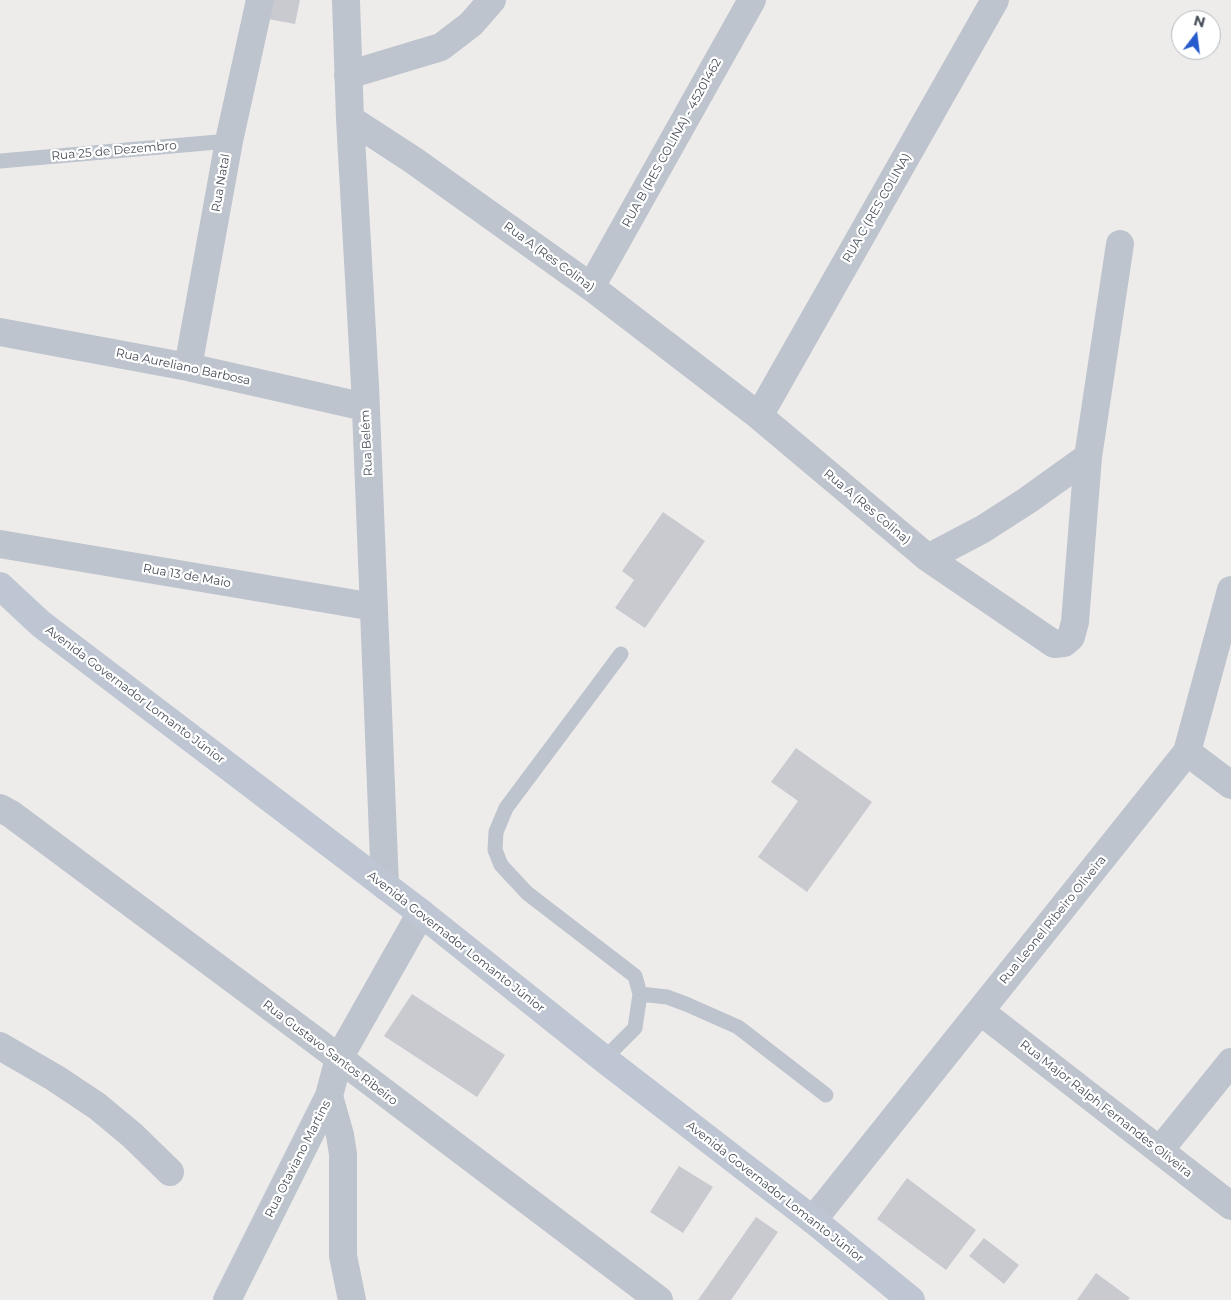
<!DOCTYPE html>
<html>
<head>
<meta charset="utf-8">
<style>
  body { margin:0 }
  #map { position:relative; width:1231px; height:1300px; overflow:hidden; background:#eeeceb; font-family:Montserrat,sans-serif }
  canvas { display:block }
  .north { position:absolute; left:1171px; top:10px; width:50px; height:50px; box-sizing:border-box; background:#fff; border:1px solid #b5b8bc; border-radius:50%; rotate:15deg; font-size:14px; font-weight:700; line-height:20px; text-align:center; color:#464d57 }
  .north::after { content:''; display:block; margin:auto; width:18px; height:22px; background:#275bcd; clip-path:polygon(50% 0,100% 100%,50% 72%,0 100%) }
</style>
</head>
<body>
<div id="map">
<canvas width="1231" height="1300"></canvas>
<div class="north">N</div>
</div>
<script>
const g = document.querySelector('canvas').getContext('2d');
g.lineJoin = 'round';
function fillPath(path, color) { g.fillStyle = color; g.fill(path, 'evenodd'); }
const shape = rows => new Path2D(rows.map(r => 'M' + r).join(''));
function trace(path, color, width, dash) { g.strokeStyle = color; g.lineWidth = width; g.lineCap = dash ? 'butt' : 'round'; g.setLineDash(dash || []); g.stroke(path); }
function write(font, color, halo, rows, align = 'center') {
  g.font = font + ' Montserrat,sans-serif'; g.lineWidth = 4.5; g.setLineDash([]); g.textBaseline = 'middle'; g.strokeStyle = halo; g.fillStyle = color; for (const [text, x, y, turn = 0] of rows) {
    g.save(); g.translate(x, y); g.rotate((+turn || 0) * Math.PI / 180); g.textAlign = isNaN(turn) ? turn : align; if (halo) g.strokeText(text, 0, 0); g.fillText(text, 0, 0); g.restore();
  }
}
const building = shape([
  [271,0,300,0,295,24,268,19],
  [663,512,705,541,645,628,615,608,634,580,622,571],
  [796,748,872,802,807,892,758,857,798,801,771,782],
  [412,994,505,1055,477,1097,384,1036],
  [679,1166,713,1187,683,1233,650,1212],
  [907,1178,976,1230,946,1270,877,1219],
  [756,1217,778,1232,731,1300,698,1300],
  [984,1238,1019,1265,1004,1284,969,1256],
  [1096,1273,1130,1298,1128,1300,1077,1300]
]);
const service = shape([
  [0,161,229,141],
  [640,994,667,997,686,1004,738,1027,826,1095],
  [604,1059,635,1028,640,994,635,976,527,893,501,865,495,850,496,832,506,808,621,654]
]);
const minor = shape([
  [346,0,350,119,365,385,385,886],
  [348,75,441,47,471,24,492,0],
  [350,119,413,160,591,287,759,416,928,558,1054,644,1064,643,1071,637,1075,622,1088,457,1120,244],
  [591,287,752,0],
  [0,332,188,367,365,407],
  [188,367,229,141,260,0],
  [759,416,995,0],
  [0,544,374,607],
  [928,558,983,529,1028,500,1088,457],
  [1187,752,1231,785],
  [0,808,11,814,339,1058,659,1300],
  [980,1011,1231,1206],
  [0,1046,55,1078,97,1106,132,1135,170,1172],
  [329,1096,340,1135,343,1154,343,1256,352,1300],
  [1160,1150,1231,1062],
  [813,1220,1187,752,1231,590],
  [227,1300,329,1096,339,1058,421,913]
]);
const secondary = shape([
  [0,586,41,624,421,913,604,1059,813,1220,911,1300]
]);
const streetNames = [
  ["RUA B (RES COLINA) - 45201462",672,143,-61],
  ["Rua 25 de Dezembro",114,151,-5],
  ["Rua Natal",221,183,-80],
  ["RUA C (RES COLINA)",877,208,-60],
  ["Rua A (Res Colina)",549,257,36],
  ["Rua Aureliano Barbosa",183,367,12],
  ["Rua Belém",367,443,-93],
  ["Rua A (Res Colina)",867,507,40],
  ["Rua 13 de Maio",187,576,10],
  ["Avenida Governador Lomanto Júnior",135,695,37],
  ["Rua Leonel Ribeiro Oliveira",1053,920,-51],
  ["Avenida Governador Lomanto Júnior",456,942,38],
  ["Rua Gustavo Santos Ribeiro",330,1053,37],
  ["Rua Major Ralph Fernandes Oliveira",1106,1109,38],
  ["Rua Otaviano Martins",298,1159,-63],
  ["Avenida Governador Lomanto Júnior",775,1192,38]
];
fillPath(building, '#c9cad0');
trace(service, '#bec4cd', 15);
trace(minor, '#bec4cd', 28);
trace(secondary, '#bfc6d3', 28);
write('12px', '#464d57', '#fff', streetNames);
</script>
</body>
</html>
